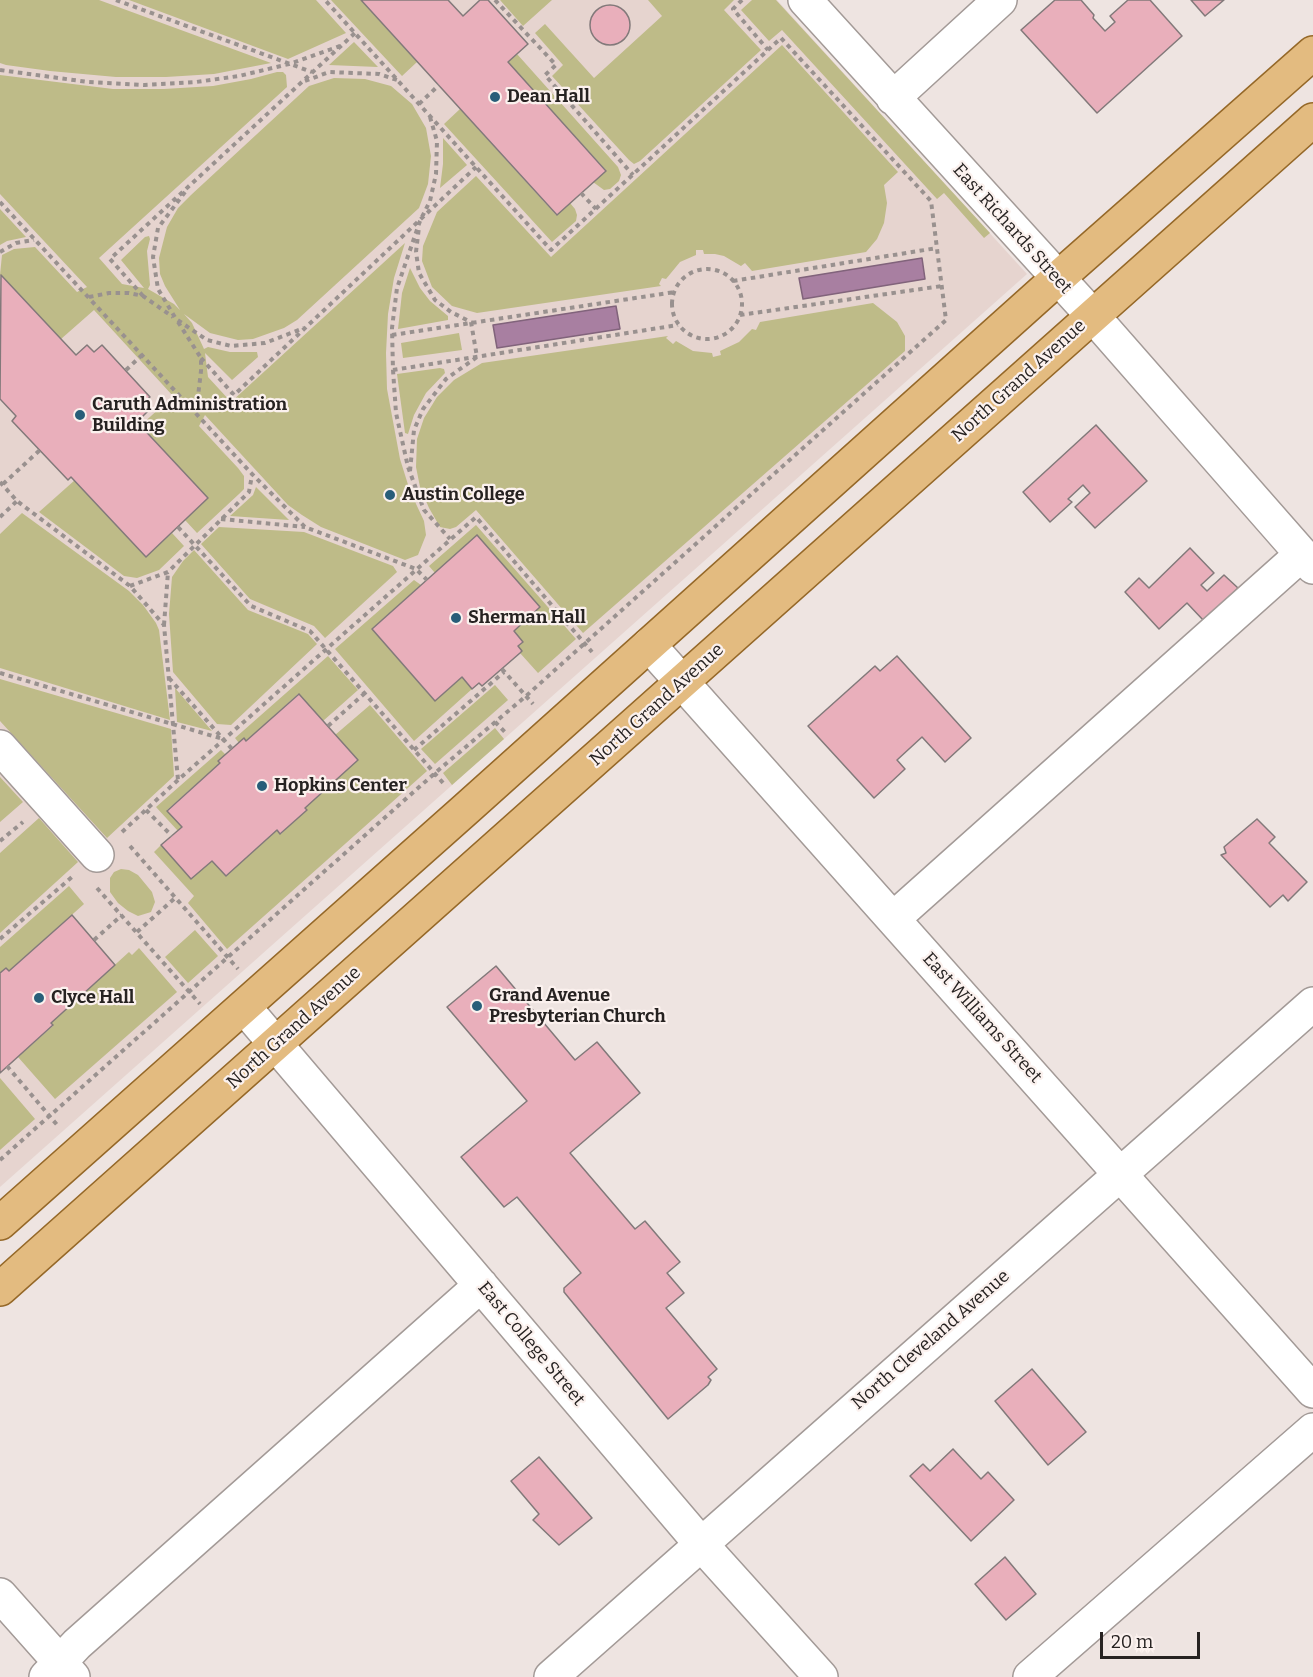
<!DOCTYPE html>
<html>
<head>
<meta charset="utf-8">
<style>
  body { margin:0 }
  #map { position:relative; width:1313px; height:1677px; overflow:hidden; background:#eee4e1; font-family:Bitter,serif }
  canvas { display:block }
  .scale { position:absolute; left:1100px; top:1632px; width:100px; height:27px; box-sizing:border-box; border:3px solid #262221; border-top:0; padding-left:8px; font-size:18px; line-height:21px; white-space:nowrap; color:#262221; -webkit-text-stroke:4px #fbf1ee; paint-order:stroke }
</style>
</head>
<body>
<div id="map">
<canvas width="1313" height="1677"></canvas>
<div class="scale">20 m</div>
</div>
<script>
const g = document.querySelector('canvas').getContext('2d');
g.lineJoin = 'round';
function fillPath(path, color) { g.fillStyle = color; g.fill(path, 'evenodd'); }
const shape = rows => new Path2D(rows.map(r => 'M' + r).join(''));
function trace(path, color, width, dash) { g.strokeStyle = color; g.lineWidth = width; g.lineCap = dash ? 'butt' : 'round'; g.setLineDash(dash || []); g.stroke(path); }
function write(font, color, halo, rows, align = 'center') {
  g.font = font + ' Bitter,serif'; g.lineWidth = 4.5; g.setLineDash([]); g.textBaseline = 'middle'; g.strokeStyle = halo; g.fillStyle = color; for (const [text, x, y, turn = 0] of rows) {
    g.save(); g.translate(x, y); g.rotate((+turn || 0) * Math.PI / 180); g.textAlign = isNaN(turn) ? turn : align; if (halo) g.strokeText(text, 0, 0); g.fillText(text, 0, 0); g.restore();
  }
}
const built = shape([
  [0,0,777,0,1027,274,0,1187]
]);
const green = shape([
  [0,0,99,0,271,63,214,74,166,77,116,77,50,71,6,65,0,63],
  [129,0,316,0,346,33,288,59],
  [331,0,361,0,417,62,402,76],
  [500,0,552,0,523,26],
  [648,0,734,0,724,10,761,50,640,161,634,164,629,160,552,76,563,65,535,33,545,24,594,78,662,16],
  [752,0,776,0,990,233,984,238,944,193,937,199,782,30,769,41,741,10],
  [354,42,378,67,329,65],
  [782,45,898,172,884,185,887,203,884,223,877,239,866,252,752,271,745,263,741,266,724,256,715,254,704,254,703,250,696,250,696,255,680,262,666,279,662,278,659,284,661,286,477,313,452,306,432,287,422,261,423,246,437,212,476,176,551,257],
  [517,54,618,167,621,175,619,181,610,189,604,190,593,182,606,170,508,62],
  [277,72,283,72,286,75,287,87,99,258,122,284,144,288,121,260,145,237,149,236,150,239,147,251,150,285,148,289,174,304,180,310,165,286,160,274,159,258,167,227,178,208,191,195,309,86,334,78,365,79,391,86,412,104,426,128,431,156,428,184,419,208,297,320,284,328,253,339,238,340,210,333,184,314,192,323,204,349,208,347,230,352,257,352,258,357,232,380,205,353,208,377,231,402,405,243,394,278,388,314,386,353,387,389,400,459,410,491,424,521,426,535,418,555,405,560,321,527,302,515,288,505,205,415,199,426,238,468,244,476,244,489,239,494,197,533,185,520,208,498,140,426,173,396,94,310,61,339,0,275,2,255,14,249,35,247,77,292,87,287,0,194,0,75,113,89,164,89,213,86,251,79],
  [460,109,556,215,570,203,575,209,577,215,576,221,552,242,444,124],
  [443,138,467,165,440,188,443,164],
  [0,209,26,237,7,241,0,245],
  [410,268,420,288,430,301,448,316,448,320,398,329,402,293],
  [873,303,897,322,905,336,905,351,583,633,476,510,456,527,450,529,440,527,429,508,420,487,416,467,417,439,424,418,437,397,454,380,482,363,668,336,666,338,673,344,676,341,693,351,712,353,713,357,721,355,720,351,739,342,752,329,756,330,760,322],
  [459,333,462,350,403,358,401,343],
  [440,368,444,369,445,373,426,393,414,415,408,434,405,433,397,374],
  [75,480,146,557,172,533,184,546,159,570,137,578,124,576,39,512],
  [256,487,289,520,230,516,253,495],
  [22,513,129,591,143,605,156,623,159,630,170,720,0,668,0,534],
  [476,525,576,639,538,673,520,653,522,651,518,646,523,642,514,631,540,607,477,536,435,573,429,566],
  [219,527,304,532,393,566,397,572,325,638,314,626,250,599,201,544],
  [194,550,248,610,308,634,317,644,231,725,217,724,173,672,169,614,172,577,183,561],
  [414,580,421,585,372,629,435,701,462,677,472,689,414,741,335,649],
  [328,656,358,690,323,721,298,694,246,741,244,738,239,743,235,738],
  [0,679,171,729,174,776,107,838,0,721],
  [495,685,508,700,435,764,421,749],
  [175,688,212,731,177,722],
  [370,705,427,771,227,949,188,903,194,896,154,852,161,845,191,879,212,861,226,876,277,830,281,834,306,810,305,808,358,760,335,735],
  [495,728,504,739,452,785,443,773],
  [221,750,226,755,219,761,220,763,167,810,182,827,178,831,156,807],
  [0,777,23,802,0,822],
  [39,818,78,862,0,933,0,853],
  [121,869,129,870,138,875,152,892,155,902,151,912,138,916,128,911,118,903,110,892,110,878,114,872],
  [69,886,84,904,9,971,6,968,0,973,0,947],
  [195,930,218,956,188,983,165,957],
  [139,948,177,992,55,1099,18,1057,53,1026,51,1023,129,952,132,955],
  [0,1078,35,1119,0,1150]
]);
const water = shape([
  [922,258,925,279,803,299,799,278,922,258],
  [616,306,620,329,497,348,493,325,616,306]
]);
const building = shape([
  [361,0,448,0,463,16,480,0,488,0,528,44,508,62,606,171,557,215,361,0],
  [1055,0,1081,0,1094,15,1093,18,1105,31,1115,22,1110,16,1128,0,1150,0,1182,36,1097,113,1021,30,1055,0],
  [1191,0,1224,0,1205,16,1191,0],
  '590 25a20 20 0 1 1 40 0a20 20 0 1 1-40 0Z',
  [1,275,76,355,87,345,94,352,102,345,150,397,142,404,148,411,137,422,208,498,146,557,71,477,68,480,12,421,16,416,0,399,1,275],
  [1096,425,1147,481,1095,528,1075,507,1090,493,1083,485,1068,499,1072,502,1050,522,1023,492,1096,425],
  [477,535,540,607,514,631,523,642,518,646,522,651,520,653,482,686,479,683,472,689,462,677,435,701,372,629,477,535],
  [1190,548,1214,573,1201,585,1207,591,1224,575,1238,588,1204,621,1187,603,1159,629,1125,592,1139,578,1149,588,1190,548],
  [897,656,971,738,945,762,922,737,897,760,905,769,874,798,808,726,875,666,880,671,897,656],
  [299,694,358,760,305,808,307,810,280,834,277,830,226,876,212,861,191,879,161,845,182,827,167,811,220,763,218,761,244,738,246,741,299,694],
  [1257,819,1275,837,1269,843,1307,882,1288,901,1283,895,1270,907,1221,855,1226,853,1224,847,1257,819],
  [72,915,115,965,51,1023,53,1025,0,1073,0,973,6,968,9,971,72,915],
  [496,966,575,1060,597,1042,640,1093,570,1153,635,1229,645,1221,680,1262,667,1273,684,1293,666,1308,717,1369,708,1377,711,1380,708,1385,668,1419,564,1292,564,1288,581,1273,517,1197,504,1207,461,1157,527,1101,447,1007,496,966],
  [1032,1369,1086,1432,1048,1465,995,1401,1032,1369],
  [953,1449,981,1479,988,1472,1014,1500,971,1541,910,1476,923,1464,930,1471,953,1449],
  [539,1457,592,1518,559,1545,533,1520,539,1514,511,1481,539,1457],
  [1005,1557,1036,1594,1006,1620,975,1584,1005,1557]
]);
const path = shape([
  [116,0,312,72],
  [495,0,556,65,545,75,633,175],
  [742,0,733,9,768,50],
  [0,70,88,82,145,85,196,82,239,76,289,64,340,46],
  [305,81,329,72,379,74,397,80],
  [419,104,439,85],
  [430,117,437,141,436,174,430,201,420,221,397,288,392,328,393,370,396,413,408,467,424,510,450,539],
  [185,192,158,228,153,257,158,289,176,319,207,340,231,346,265,343,304,328],
  [581,193,596,209],
  [0,202,252,474,305,527,416,569,427,580],
  [0,252,16,243,34,240],
  '672 304a35 35 0 1 1 70 0a35 35 0 1 1-70 0Z',
  [733,281,937,248],
  [143,296,110,259,355,33],
  [89,297,109,293,129,293,143,296,173,317],
  [740,315,942,286],
  [178,322,201,358,201,371,196,413],
  [392,335,675,292],
  [201,358,234,395,476,167],
  [126,370,142,355],
  [393,370,678,325],
  [410,471,414,430,423,409,446,379,477,357,471,322,451,312,435,300,419,273,416,252,419,227],
  [0,482,17,501,130,586,164,625,178,780],
  [3,484,40,450],
  [0,517,17,501],
  [221,519,305,527],
  [178,527,251,606,310,631,444,784],
  [130,586,168,572,249,492,252,475],
  [164,625,168,572],
  [502,669,533,704],
  [0,673,223,739],
  [169,678,232,749],
  [495,722,505,732],
  [328,726,365,693],
  [414,750,504,672],
  [146,810,172,836],
  [122,832,178,780,476,517,592,652],
  [0,841,23,822],
  [130,846,238,969],
  [97,888,200,1004],
  [137,932,175,898],
  [0,939,72,877],
  [94,940,122,915],
  [7,1066,58,1126],
  [0,1160,435,773,526,696,946,320,931,201,781,38,551,250,325,0]
]);
const minor = shape([
  [805,0,1092,315,1313,567],
  [893,98,1000,0],
  [649,645,1313,1391],
  [0,747,97,855],
  [894,918,1302,554],
  [244,1007,701,1544,821,1677],
  [0,1595,73,1677],
  [46,1677,77,1644,481,1285],
  [551,1677,1313,1004],
  [1030,1677,1313,1430]
]);
const major = shape([
  [0,1223,466,809,1057,279,1313,53],
  [0,1289,1313,120]
]);
const markers = [
  [495,97,6,"#285e79"],
  [80,415,6,"#285e79"],
  [390,495,6,"#285e79"],
  [456,618,6,"#285e79"],
  [262,786,6,"#285e79"],
  [39,998,6,"#285e79"],
  [477,1006,6,"#285e79"]
];
const poiNames = [
  ["Dean Hall",507,97],
  ["Caruth Administration",92,405],
  ["Building",92,426],
  ["Austin College",402,495],
  ["Sherman Hall",468,618],
  ["Hopkins Center",274,786],
  ["Grand Avenue",489,996],
  ["Presbyterian Church",489,1017],
  ["Clyce Hall",51,998]
];
const streetNames = [
  ["East Richards Street",1012,229,48],
  ["North Grand Avenue",1019,381,-42],
  ["North Grand Avenue",657,705,-42],
  ["East Williams Street",982,1018,48],
  ["North Grand Avenue",294,1028,-42],
  ["North Cleveland Avenue",931,1340,-41],
  ["East College Street",531,1344,50]
];
fillPath(built, '#e6d4cf');
fillPath(green, '#bebb88');
fillPath(water, '#a87fa1');
trace(water, '#81637b', 1.5);
fillPath(building, '#e9afbb');
trace(building, '#82797a', 1.5);
trace(minor, '#a39a97', 36);
trace(major, '#956828', 36);
trace(path, '#99918f', 4, [4.5, 4.5]);
trace(minor, '#fff', 33);
trace(major, '#e3bb80', 33);
for (const [x, y, r, color] of markers) { const dot = new Path2D(); dot.arc(x, y, r, 0, 2 * Math.PI); g.fillStyle = color; g.fill(dot); trace(dot, '#fbf1ee', 2); }
write('bold 18px', '#262221', '#fbf1ee', poiNames, 'left');
write('18px', '#262221', '#fbf1ee', streetNames);
</script>
</body>
</html>
